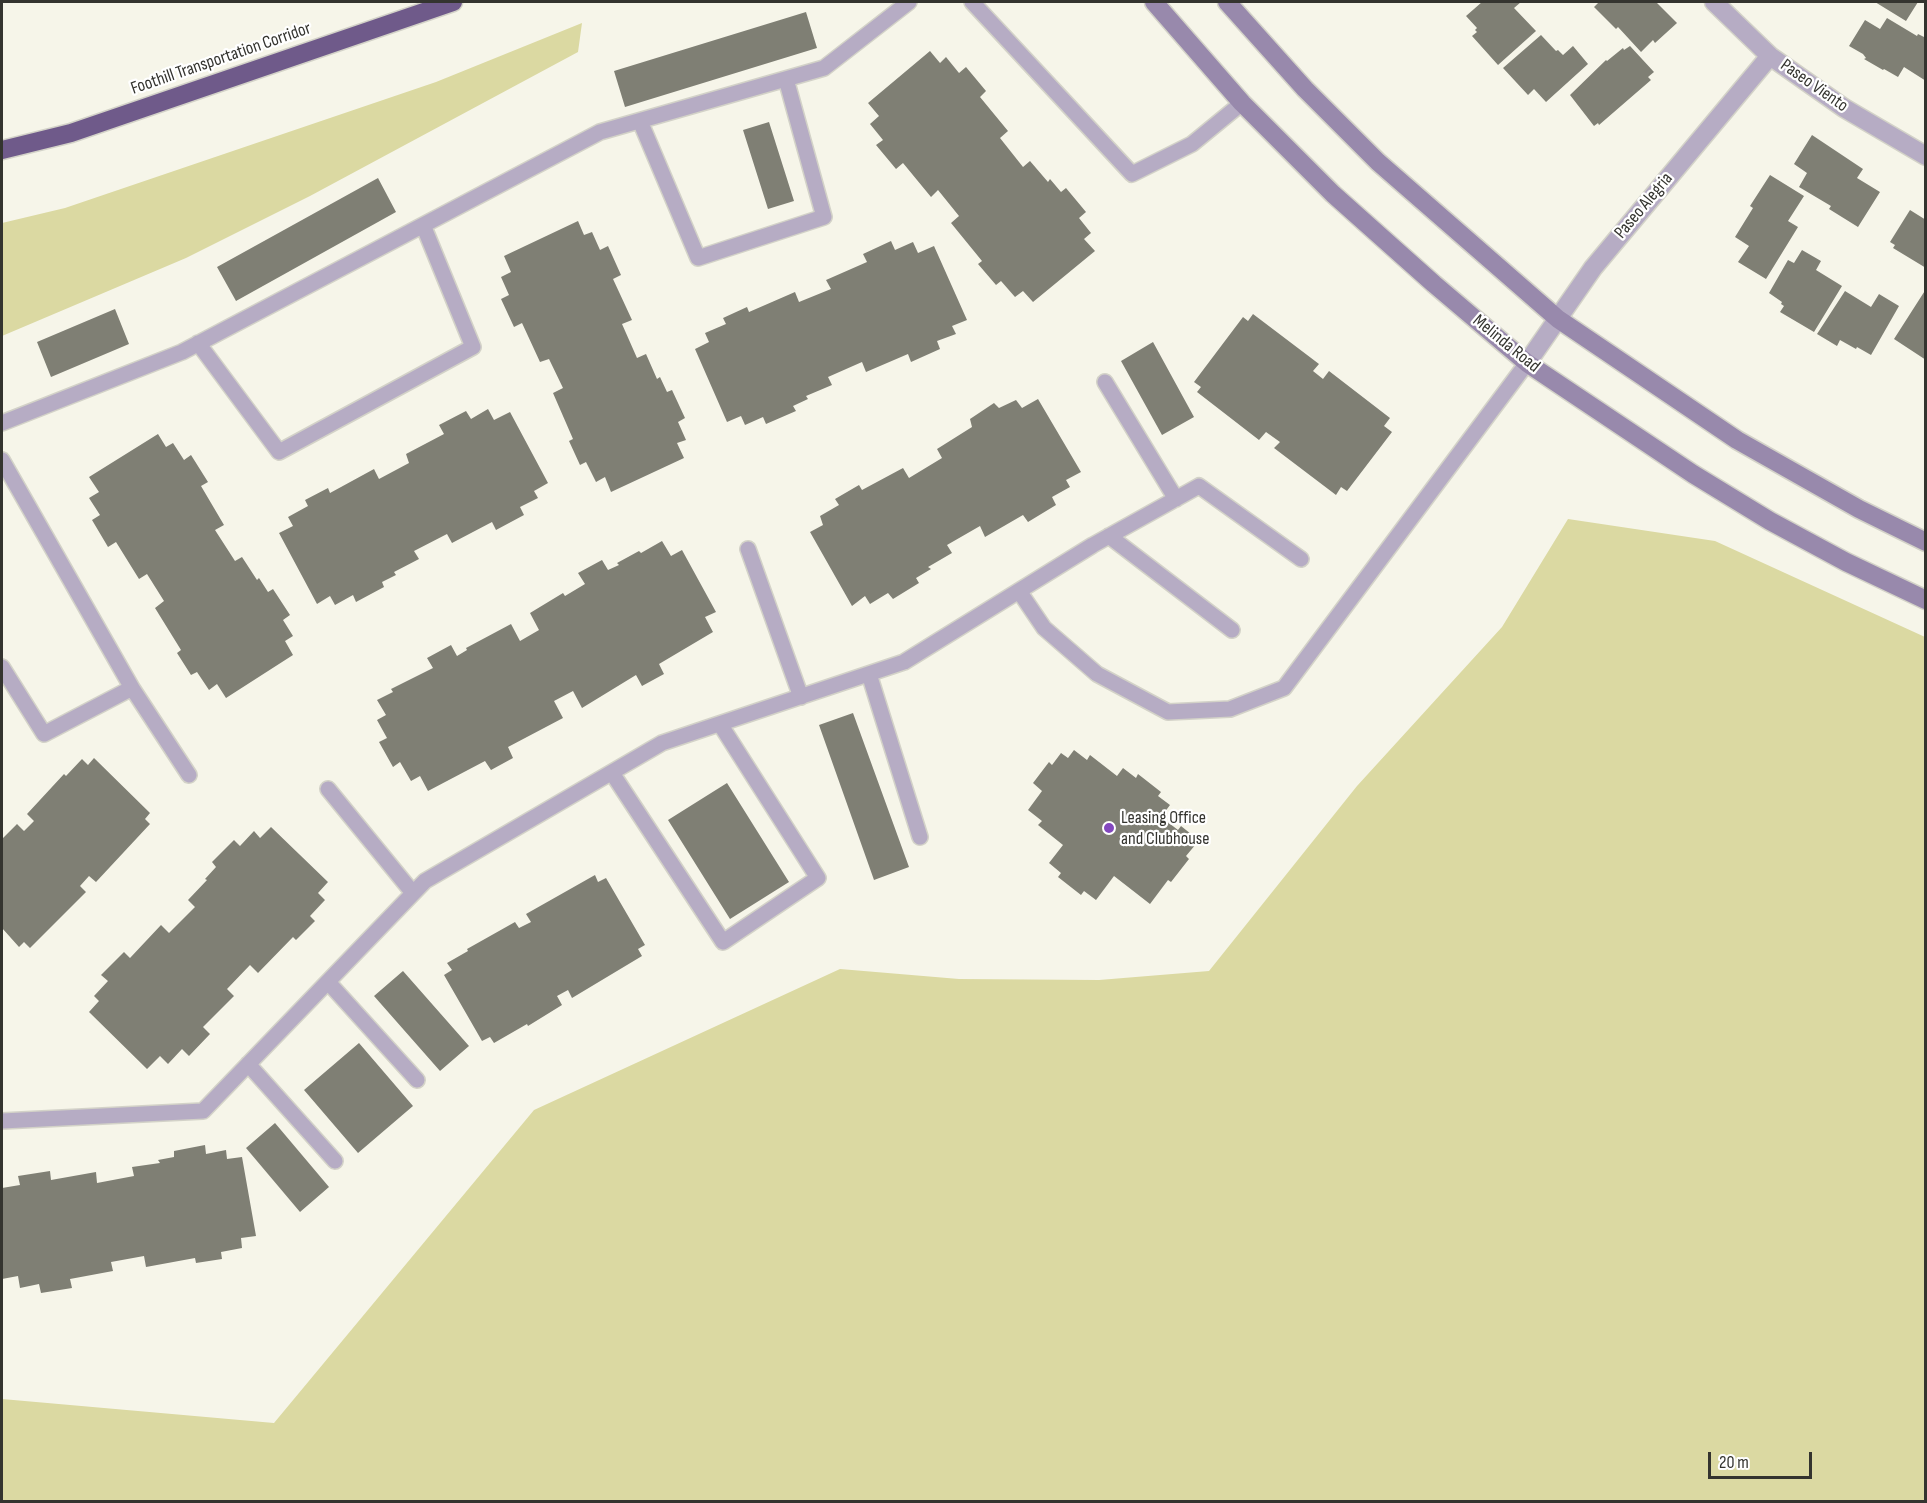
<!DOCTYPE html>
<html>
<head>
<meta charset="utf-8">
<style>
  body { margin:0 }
  #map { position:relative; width:1927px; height:1503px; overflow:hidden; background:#f6f5e9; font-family:"Sofia Sans Condensed",sans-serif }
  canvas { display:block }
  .frame { position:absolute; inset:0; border:3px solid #34342f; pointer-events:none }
  .scale { position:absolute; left:1708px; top:1452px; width:104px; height:27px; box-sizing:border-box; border:3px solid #34342f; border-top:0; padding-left:8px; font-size:18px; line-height:21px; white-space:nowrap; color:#34342f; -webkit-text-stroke:4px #fff; paint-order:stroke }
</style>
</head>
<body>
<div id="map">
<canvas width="1927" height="1503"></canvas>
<div class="frame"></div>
<div class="scale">20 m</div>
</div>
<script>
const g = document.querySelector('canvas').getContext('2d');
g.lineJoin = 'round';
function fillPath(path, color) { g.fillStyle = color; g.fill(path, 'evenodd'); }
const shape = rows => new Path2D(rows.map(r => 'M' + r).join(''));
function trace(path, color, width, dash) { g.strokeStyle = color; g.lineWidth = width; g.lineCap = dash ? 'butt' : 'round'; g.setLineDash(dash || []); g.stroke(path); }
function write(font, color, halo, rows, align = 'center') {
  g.font = font + ' "Sofia Sans Condensed",sans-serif'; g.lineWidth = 4.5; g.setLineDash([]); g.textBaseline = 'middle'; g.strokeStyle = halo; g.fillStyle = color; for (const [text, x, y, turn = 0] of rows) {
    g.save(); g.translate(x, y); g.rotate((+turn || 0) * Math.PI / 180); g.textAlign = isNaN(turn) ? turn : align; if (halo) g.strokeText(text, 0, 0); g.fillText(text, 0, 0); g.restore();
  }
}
const green = shape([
  [582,23,578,52,310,196,186,258,2,336,2,223,65,208,436,82],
  [1568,519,1715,541,1925,637,1925,1501,2,1501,2,1399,274,1423,534,1110,840,969,959,979,1099,980,1209,971,1357,786,1502,627]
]);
const building = shape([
  [1482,2,1521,2,1514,8,1536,31,1498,65,1472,36,1477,32,1475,30,1477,28,1466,16],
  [1599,2,1656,2,1677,23,1655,43,1653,40,1641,52,1618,27,1616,29,1594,7],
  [1875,2,1918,2,1906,21],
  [806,12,817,48,625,107,614,71],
  [1887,18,1917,36,1918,34,1926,38,1926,81,1904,67,1898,77,1884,69,1883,70,1864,59,1866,58,1863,54,1849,46,1865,20,1880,29],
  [1541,35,1556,51,1558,50,1563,55,1573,46,1588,64,1546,102,1534,89,1528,95,1503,68],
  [1630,46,1654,72,1648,77,1651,80,1599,125,1598,123,1594,126,1570,95,1606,60,1607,61,1623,48,1624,50],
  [930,51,940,63,946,57,959,73,966,67,986,91,980,97,1008,131,1000,138,1023,167,1030,161,1048,182,1050,179,1061,192,1066,188,1086,212,1079,218,1091,233,1084,239,1095,251,1033,302,1023,291,1015,297,1001,281,996,285,978,264,982,261,951,223,959,216,938,190,931,197,903,163,896,169,876,145,883,140,870,124,879,116,868,103],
  [769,122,794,201,768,209,743,130],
  [1812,135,1863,169,1857,178,1880,192,1858,227,1829,209,1831,206,1799,187,1807,173,1794,164],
  [1770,175,1804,196,1788,221,1798,227,1766,279,1738,262,1749,246,1735,237,1753,208,1750,206],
  [378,178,396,212,236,301,217,267],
  [1910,210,1926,220,1926,268,1893,248,1895,245,1890,242],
  [578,221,584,235,592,232,600,250,608,246,621,275,613,279,632,320,622,324,637,358,646,354,657,379,660,377,667,392,672,390,685,418,678,422,686,440,677,443,684,458,611,492,605,477,596,482,586,462,580,465,569,441,573,439,553,393,563,388,549,359,540,362,522,323,514,327,501,299,509,295,501,277,511,272,504,256],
  [891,241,895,250,913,242,918,253,934,246,967,320,952,326,956,334,937,341,940,349,911,362,908,354,866,372,862,362,828,377,832,385,806,396,808,399,793,406,796,411,766,424,763,417,745,425,741,416,727,422,695,349,709,342,705,333,726,324,723,318,747,307,749,312,795,292,799,302,831,289,826,280,867,262,863,254],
  [1802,250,1821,261,1816,270,1842,286,1814,332,1780,312,1784,306,1781,304,1782,302,1769,293,1788,260,1794,263],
  [1926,289,1926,360,1894,339],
  [1845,291,1871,307,1879,294,1899,306,1871,355,1857,347,1856,349,1840,340,1837,346,1817,334],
  [115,309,129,344,51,377,37,342],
  [1253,314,1319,364,1313,371,1323,379,1329,371,1390,418,1384,426,1392,432,1347,491,1341,487,1336,495,1274,448,1280,442,1266,432,1259,440,1197,392,1201,387,1194,382,1243,317,1248,321],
  [1153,342,1194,417,1162,435,1121,361],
  [1038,399,1081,472,1066,480,1070,487,1052,497,1056,505,1028,522,1023,515,985,537,980,526,947,545,952,553,928,567,931,569,916,578,919,583,893,599,888,593,870,604,865,596,852,606,810,532,823,525,820,516,839,505,835,499,859,485,862,490,903,468,909,478,942,458,937,449,972,427,970,419,994,403,999,408,1016,400,1022,408],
  [488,409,494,420,510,412,548,483,534,491,538,498,520,507,524,515,496,530,492,522,452,543,447,534,414,551,419,559,394,572,396,575,382,582,384,587,356,602,353,595,335,605,330,596,317,604,279,533,293,526,288,517,308,506,305,500,328,488,330,493,374,469,379,479,409,463,406,454,444,434,439,425,466,411,471,419],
  [158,434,166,447,173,443,184,460,191,455,208,482,201,486,224,525,215,530,235,561,242,557,257,580,259,578,268,592,273,589,290,615,283,620,293,636,285,641,293,655,226,698,217,684,209,690,197,672,191,675,177,653,181,650,155,608,164,601,147,574,139,579,116,542,108,547,92,520,100,515,89,498,99,492,89,477],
  [662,541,671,556,682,550,716,612,705,617,713,632,659,664,664,674,642,686,636,675,582,708,573,691,554,701,563,718,508,747,513,758,491,770,485,761,428,791,420,776,411,781,400,762,393,767,379,742,387,738,377,720,386,715,377,700,393,692,391,689,433,668,427,658,451,645,457,656,467,650,466,648,511,624,520,641,539,630,530,613,563,593,565,596,585,584,578,573,602,560,608,570,619,565,617,563,639,551,641,553],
  [853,713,909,867,874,880,819,725],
  [1074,750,1087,760,1090,755,1117,776,1123,768,1136,778,1138,774,1161,792,1158,796,1170,805,1161,817,1178,830,1181,826,1196,838,1193,841,1196,844,1186,856,1189,859,1171,882,1168,880,1150,904,1114,876,1096,900,1084,891,1081,895,1058,877,1061,873,1049,863,1063,845,1038,825,1042,821,1028,810,1042,791,1033,783,1049,762,1052,765,1061,753,1068,758],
  [94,758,150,813,145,819,150,824,96,882,89,876,80,886,86,892,30,948,24,942,19,947,2,928,2,839,17,824,24,831,34,821,27,814,64,774,66,776,82,759,88,765],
  [727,783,789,882,730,919,668,820],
  [271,827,328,882,318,893,325,900,310,916,315,921,296,940,293,937,258,973,250,965,227,989,234,996,203,1027,210,1034,189,1056,182,1049,168,1064,160,1056,147,1069,89,1012,99,1001,94,996,108,981,101,975,124,952,130,958,161,925,169,933,195,907,188,900,207,880,205,879,216,867,212,862,234,840,240,846,254,831,260,838],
  [595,875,598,882,606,878,645,945,638,949,642,956,572,998,568,990,557,996,562,1005,528,1026,527,1024,494,1043,490,1037,482,1041,444,975,452,970,447,963,468,951,467,949,515,922,519,928,531,922,526,914],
  [403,971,469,1046,440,1071,374,996],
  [359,1043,413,1106,358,1153,304,1090],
  [275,1123,329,1187,300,1212,246,1148],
  [205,1145,206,1154,226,1150,227,1159,242,1157,256,1236,241,1238,242,1248,221,1252,222,1259,196,1263,195,1258,146,1267,144,1256,111,1262,113,1271,70,1279,72,1288,41,1293,39,1284,20,1288,18,1276,2,1279,2,1188,20,1185,18,1176,50,1171,51,1180,96,1172,97,1183,134,1176,132,1167,160,1163,158,1160,174,1157,174,1151]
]);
const lane = shape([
  [972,2,1132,174,1192,144,1242,103],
  [640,121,698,258,824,217,786,79],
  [198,343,279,452,473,347,423,225],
  [1105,382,1176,499],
  [2,423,182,352,600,132,824,68,909,2],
  [2,460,132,688,44,734,2,667],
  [1109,536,1232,630],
  [748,549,801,697],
  [1019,591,1044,628,1097,674,1168,712,1230,709,1284,688,1527,363],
  [869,674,920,837],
  [132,688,189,775],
  [612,773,723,942,818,878,720,724],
  [328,789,413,893],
  [328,982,417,1080],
  [248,1064,335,1161],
  [2,1121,203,1111,425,881,662,743,904,662,1093,545,1199,486,1301,559]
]);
const street = shape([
  [1714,2,1770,56,1844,108,1926,156],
  [1527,363,1593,268,1770,56]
]);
const secondary = shape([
  [1154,2,1242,103,1333,194,1434,284,1527,363,1693,474,1770,521,1846,562,1926,600],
  [1227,2,1305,89,1378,162,1558,319,1737,440,1859,509,1926,542]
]);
const highway = shape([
  [2,150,71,133,453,2]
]);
const markers = [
  [1109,828,6,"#8348be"]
];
const streetNames = [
  ["Foothill Transportation Corridor",221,59,-19],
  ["Paseo Viento",1814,86,35],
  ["Paseo Alegria",1644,206,-50],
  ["Melinda Road",1506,344,39]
];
const poiNames = [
  ["Leasing Office",1121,818],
  ["and Clubhouse",1121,839]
];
fillPath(green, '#dbd9a2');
fillPath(building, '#7f7f74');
trace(lane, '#d3d2c8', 18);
trace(street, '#d3d2c8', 21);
trace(secondary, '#d3d2c8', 21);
trace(highway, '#d3d2c8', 21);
trace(lane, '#b6acc4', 15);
trace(street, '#b6acc4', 18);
trace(secondary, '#9889ac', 18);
trace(highway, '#6f5a8a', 18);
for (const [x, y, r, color] of markers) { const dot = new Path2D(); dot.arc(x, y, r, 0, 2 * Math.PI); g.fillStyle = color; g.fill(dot); trace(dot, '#fff', 2); }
write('18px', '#34342f', '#fff', streetNames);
write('18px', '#34342f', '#fff', poiNames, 'left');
</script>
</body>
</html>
